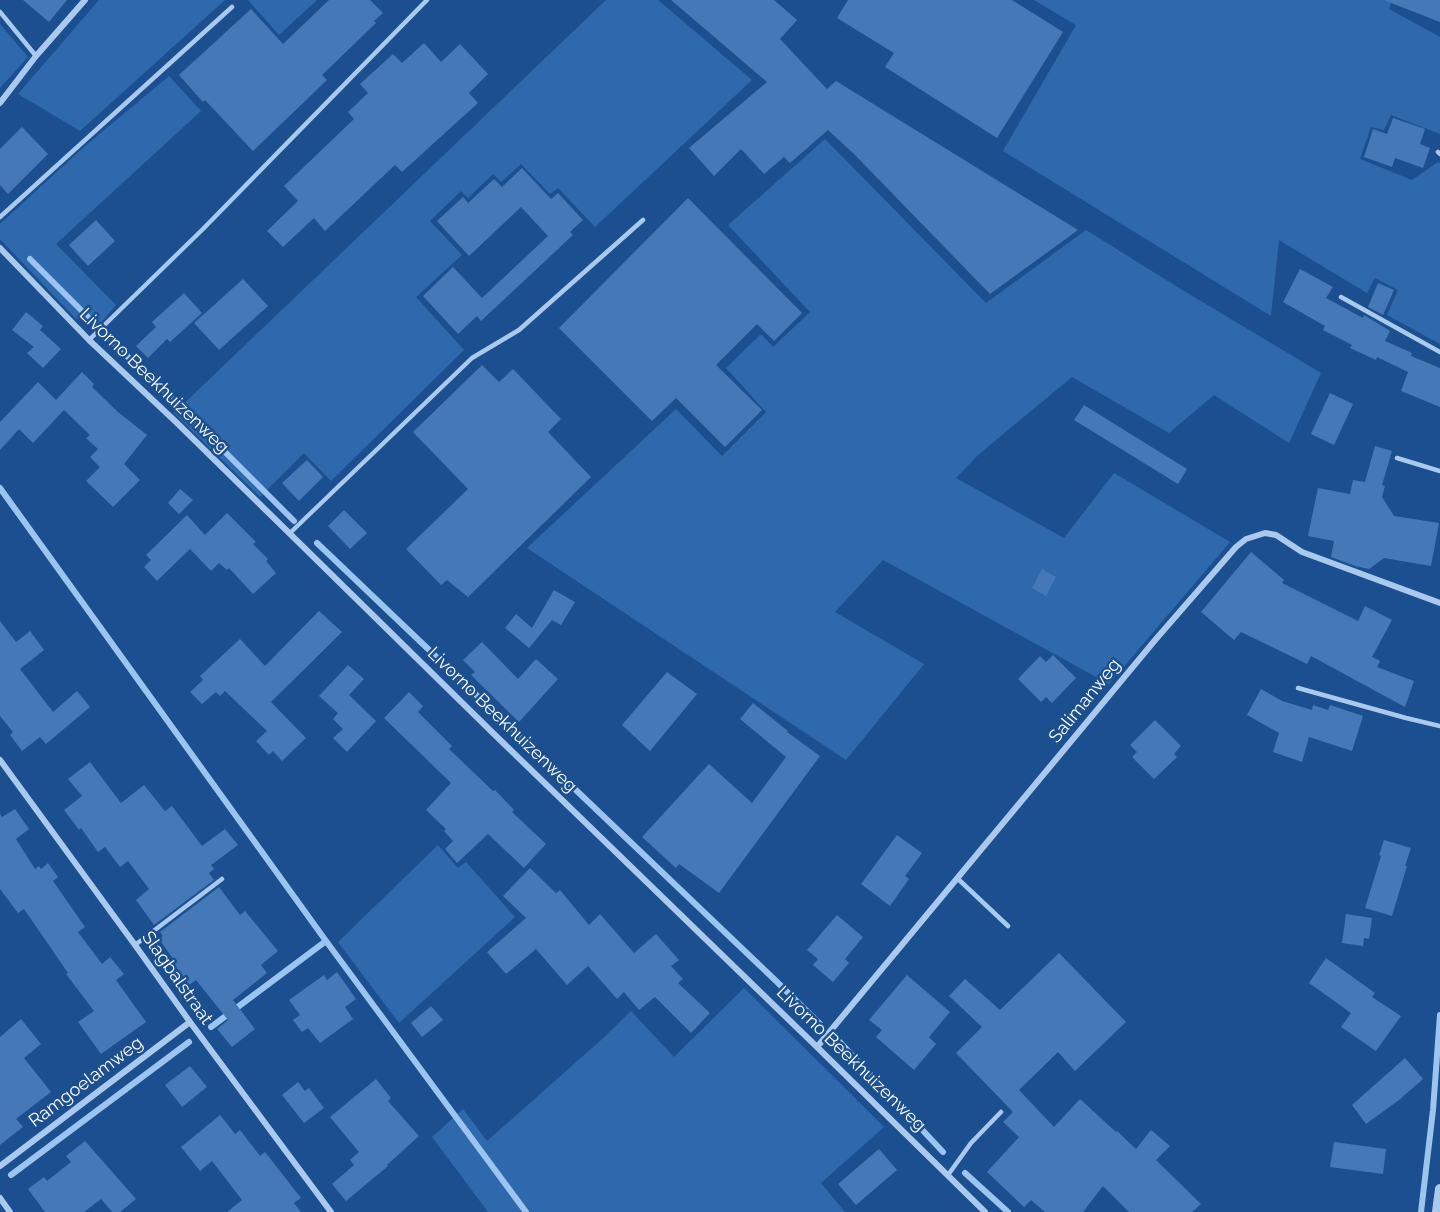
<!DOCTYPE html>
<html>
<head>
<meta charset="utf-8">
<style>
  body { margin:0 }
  canvas { display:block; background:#1b4f8f }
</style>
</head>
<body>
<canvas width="1440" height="1212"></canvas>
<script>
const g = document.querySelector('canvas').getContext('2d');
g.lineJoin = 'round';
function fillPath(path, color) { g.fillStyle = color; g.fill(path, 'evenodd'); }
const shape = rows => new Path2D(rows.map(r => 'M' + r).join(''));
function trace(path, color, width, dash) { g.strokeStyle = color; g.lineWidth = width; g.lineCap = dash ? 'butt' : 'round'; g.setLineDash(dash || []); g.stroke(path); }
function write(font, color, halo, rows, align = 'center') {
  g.font = font + ' Raleway,sans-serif'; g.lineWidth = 5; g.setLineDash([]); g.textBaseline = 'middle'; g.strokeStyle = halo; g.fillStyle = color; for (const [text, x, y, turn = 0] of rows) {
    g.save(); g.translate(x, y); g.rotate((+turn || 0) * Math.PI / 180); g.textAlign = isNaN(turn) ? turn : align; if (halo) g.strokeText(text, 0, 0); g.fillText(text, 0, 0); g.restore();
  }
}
const green = shape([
  [99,0,225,0,80,131,18,94],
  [248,0,317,0,279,35],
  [606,0,658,0,752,80,595,227,558,188,550,194,521,164,501,182,493,174,468,198,461,191,430,221,462,255,416,297,464,350,331,481,304,453,260,497,174,413],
  [1034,0,1392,0,1389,9,1440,37,1440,134,1391,115,1384,130,1371,127,1360,159,1412,180,1438,162,1440,163,1440,344,1387,315,1398,290,1375,278,1367,293,1279,240,1271,316,1003,151,1076,25],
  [0,24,28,57,0,88],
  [169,76,201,111,56,244,116,305,100,324,91,326,75,318,0,239,0,224,84,147],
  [825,139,986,303,1086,230,1179,288,1321,373,1289,443,1214,395,1169,433,1072,377,978,455,956,478,1064,538,1114,473,1230,542,1109,684,883,560,835,612,924,664,846,760,527,548,676,409,722,456,766,412,726,368,761,334,773,347,810,312,728,225],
  [438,845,458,868,466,862,515,917,399,1023,338,942],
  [744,988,884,1127,821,1183,845,1212,488,1212,432,1137,463,1109,487,1141,600,1041,631,1011,674,1057]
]);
const stream = shape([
  [30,259,89,318],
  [111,341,179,405],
  [193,420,294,521],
  [0,488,326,941,211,1027],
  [317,543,775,980,820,1024],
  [326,941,526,1212],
  [838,1040,943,1152],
  [965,1173,1008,1212],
  [11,1175,189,1042],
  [1421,1212,1433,1110,1440,1015]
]);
const building = shape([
  [23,0,67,0,49,22],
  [329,0,370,0,383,13,374,21,376,23,322,75,327,80,253,151,205,100,203,102,179,75,251,9,283,44],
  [671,0,774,0,797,20,780,39,827,89,836,81,1078,230,990,294,854,154,828,130,790,163,784,157,764,174,741,149,714,176,689,148,767,82],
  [848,0,1012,0,1063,32,997,138,885,67,894,53,837,18],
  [1386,0,1440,0,1440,22,1386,1],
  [424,43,441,62,460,44,488,74,469,93,478,103,402,172,395,165,325,231,314,218,283,247,267,231,298,201,284,186,354,119,348,112,368,93,360,84,393,54,402,63],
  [1393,118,1425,129,1420,144,1430,148,1423,168,1395,158,1392,167,1364,157,1373,129,1387,134],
  [22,127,48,154,8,194,0,185,0,149],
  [522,168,551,199,558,193,583,220,570,232,573,235,481,321,477,316,458,334,423,296,453,267,482,298,548,236,521,207,469,256,437,221,463,197,468,203,494,179,502,187],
  [688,198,802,313,774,341,757,324,716,365,762,410,725,447,676,398,652,421,559,328],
  [96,220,115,241,88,266,69,245],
  [1300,269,1333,287,1326,298,1363,318,1364,315,1390,331,1385,341,1412,353,1411,356,1440,368,1440,407,1401,391,1408,372,1377,357,1376,360,1350,348,1352,345,1323,330,1325,326,1283,302],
  [243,279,268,306,219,350,194,323],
  [1378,283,1394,290,1383,315,1368,307],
  [184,293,202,313,170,342,167,339,148,358,136,346,156,327,152,322],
  [26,312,43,326,40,330,61,349,43,368,27,353,34,347,12,330],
  [482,365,499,382,513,369,561,419,548,432,591,477,468,597,447,580,441,585,406,549,468,489,413,432],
  [82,372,94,384,92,387,118,412,147,435,124,464,140,480,113,507,86,481,100,467,90,457,98,449,86,438,90,435,64,410,33,443,19,429,0,450,0,422,38,382,56,400],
  [1330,393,1353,404,1334,445,1311,434],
  [1084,405,1187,469,1178,484,1074,420],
  [1375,446,1392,451,1382,485,1385,486,1382,497,1394,516,1439,523,1431,566,1384,558,1369,569,1355,566,1331,557,1334,541,1308,536,1318,488,1350,494,1353,480,1365,482],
  [307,460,323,477,299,501,282,483],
  [180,489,193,500,179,514,168,503],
  [344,510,367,533,350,549,328,526],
  [227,513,256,542,253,544,268,559,266,561,276,573,253,594,229,568,227,570,219,563,211,571,190,549,157,581,144,567,151,560,146,555,187,515,205,535],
  [1251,552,1284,580,1282,583,1358,621,1365,606,1392,620,1372,657,1380,661,1377,667,1414,681,1405,707,1311,656,1307,664,1241,632,1234,640,1201,612],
  [1042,569,1056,577,1046,596,1032,588],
  [554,590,575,602,561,625,552,620,529,648,505,628,516,614,532,628],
  [319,611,342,632,271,702,306,738,282,761,273,751,269,755,256,741,267,731,225,691,220,696,216,692,202,704,190,692,203,680,200,676,240,639,265,666],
  [0,621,16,642,30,631,44,650,20,669,53,712,77,691,90,707,46,744,40,737,22,751,10,735,13,732,0,716],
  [482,642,518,679,536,659,558,679,519,722,471,675,475,672,463,660],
  [1053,655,1076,678,1052,703,1046,697,1041,702,1018,679,1040,656,1046,662],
  [348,665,364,679,349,695,376,721,347,752,333,738,343,729,333,719,338,713,319,696],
  [667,672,697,694,650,751,622,725],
  [1261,689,1282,701,1312,710,1313,705,1328,710,1330,705,1363,716,1352,751,1309,737,1302,762,1273,752,1279,733,1247,715],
  [409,692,423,706,418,712,452,746,449,749,493,791,495,790,514,810,512,812,546,844,524,868,488,834,457,863,445,849,453,841,444,831,446,829,426,810,451,783,384,718],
  [753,703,788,731,787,732,820,756,719,893,679,864,676,868,642,837,709,764,752,803,786,757,740,719],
  [1155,720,1181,746,1174,754,1177,757,1154,779,1132,757,1137,752,1130,745],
  [90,762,121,803,144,785,165,811,172,806,202,846,225,829,238,845,211,865,214,869,209,873,214,880,154,925,136,900,149,889,128,861,120,867,105,847,98,852,81,828,79,830,64,810,82,796,68,779],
  [15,809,29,829,16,839,35,869,39,866,41,869,48,863,58,877,53,881,85,927,78,932,102,964,110,957,124,974,116,980,146,1022,101,1054,78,1022,94,1011,66,974,68,973,24,909,18,913,0,889,0,814,2,817],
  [897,835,922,853,905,876,909,879,890,906,861,884],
  [1384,840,1411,848,1405,866,1407,866,1392,916,1365,908,1381,856,1379,855],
  [530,868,556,893,560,890,589,925,600,914,634,953,656,934,679,960,671,966,683,979,678,983,710,1013,691,1033,655,997,639,1010,624,992,617,999,588,966,567,985,536,949,506,974,487,952,526,918,503,896],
  [219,887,240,915,245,911,278,951,261,965,267,973,233,1000,255,1029,232,1047,217,1029,228,1020,196,980,189,985,174,964,176,963,159,939,163,936,160,932],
  [1346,914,1372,918,1369,939,1364,938,1363,946,1342,943],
  [837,915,863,937,845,959,849,963,833,982,813,965,818,959,807,950],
  [1059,953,1126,1022,1075,1071,1058,1052,1019,1090,1054,1127,1080,1099,1116,1132,1117,1131,1136,1149,1151,1130,1170,1146,1156,1160,1201,1204,1192,1212,1129,1212,1103,1186,1083,1212,1045,1212,1031,1200,1024,1207,987,1172,1019,1137,1003,1122,1013,1112,956,1053,982,1027,949,996,965,979,1000,1010],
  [1326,958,1375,993,1372,997,1401,1016,1376,1051,1341,1027,1351,1013,1309,983],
  [337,972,356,999,345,1007,353,1019,320,1043,308,1028,302,1032,293,1020,300,1015,289,1000,324,975,327,980],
  [907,975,950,1012,929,1037,936,1044,914,1070,876,1037,882,1030,869,1020],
  [431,1006,443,1020,422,1037,411,1023],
  [21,1019,41,1044,24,1058,51,1092,16,1119,23,1127,0,1145,0,1037],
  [1405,1058,1423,1079,1399,1100,1366,1124,1352,1105],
  [190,1066,207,1087,182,1107,165,1085],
  [376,1079,391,1098,388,1101,419,1136,387,1165,388,1166,346,1201,332,1184,354,1165,350,1160,359,1152,330,1117],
  [298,1082,305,1091,309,1088,324,1108,304,1123,282,1095],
  [220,1115,235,1134,240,1130,260,1156,265,1152,301,1198,294,1203,301,1212,227,1212,242,1200,212,1161,200,1171,181,1147],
  [85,1141,136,1199,120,1212,112,1212,101,1199,84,1212,45,1212,28,1189,44,1177,47,1181,71,1162,66,1156],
  [1334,1142,1386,1149,1383,1174,1330,1167],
  [879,1149,897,1170,856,1205,838,1184]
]);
const service = shape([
  [0,12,36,56],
  [1438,152,1440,154],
  [0,217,232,7],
  [1341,297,1440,352],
  [89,340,203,229,427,0],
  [1397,458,1440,471],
  [290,533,472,358,519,330,643,220],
  [1298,688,1406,718,1440,726],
  [957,878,1008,926],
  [135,945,222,879],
  [948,1175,971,1143,1001,1112]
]);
const minor = shape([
  [0,103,36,56,85,0],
  [0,248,89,340,176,422,495,735,817,1047,985,1212],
  [0,760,135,945,190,1022,331,1212],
  [817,1047,1156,639,1236,547,1246,539,1265,533,1276,535,1302,552,1440,603],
  [0,1166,190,1022],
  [0,1198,10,1212]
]);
const tertiary = shape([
  [1437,1212,1440,1189]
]);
const streetNames = [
  ["Livorno Beekhuizenweg",154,381,44],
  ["Salimanweg",1085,701,-51],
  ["Livorno Beekhuizenweg",502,720,44],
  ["Slagbalstraat",177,978,55],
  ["Livorno Beekhuizenweg",851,1059,44],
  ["Ramgoelamweg",86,1082,-37]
];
fillPath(green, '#2e69ad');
trace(stream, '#9cc4f0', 6);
fillPath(building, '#4478b7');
trace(service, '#a9c9ee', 4.5);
trace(minor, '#a9c9ee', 6);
trace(tertiary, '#a9c9ee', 10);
write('18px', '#fff', '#1b4f8f', streetNames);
</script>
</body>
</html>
